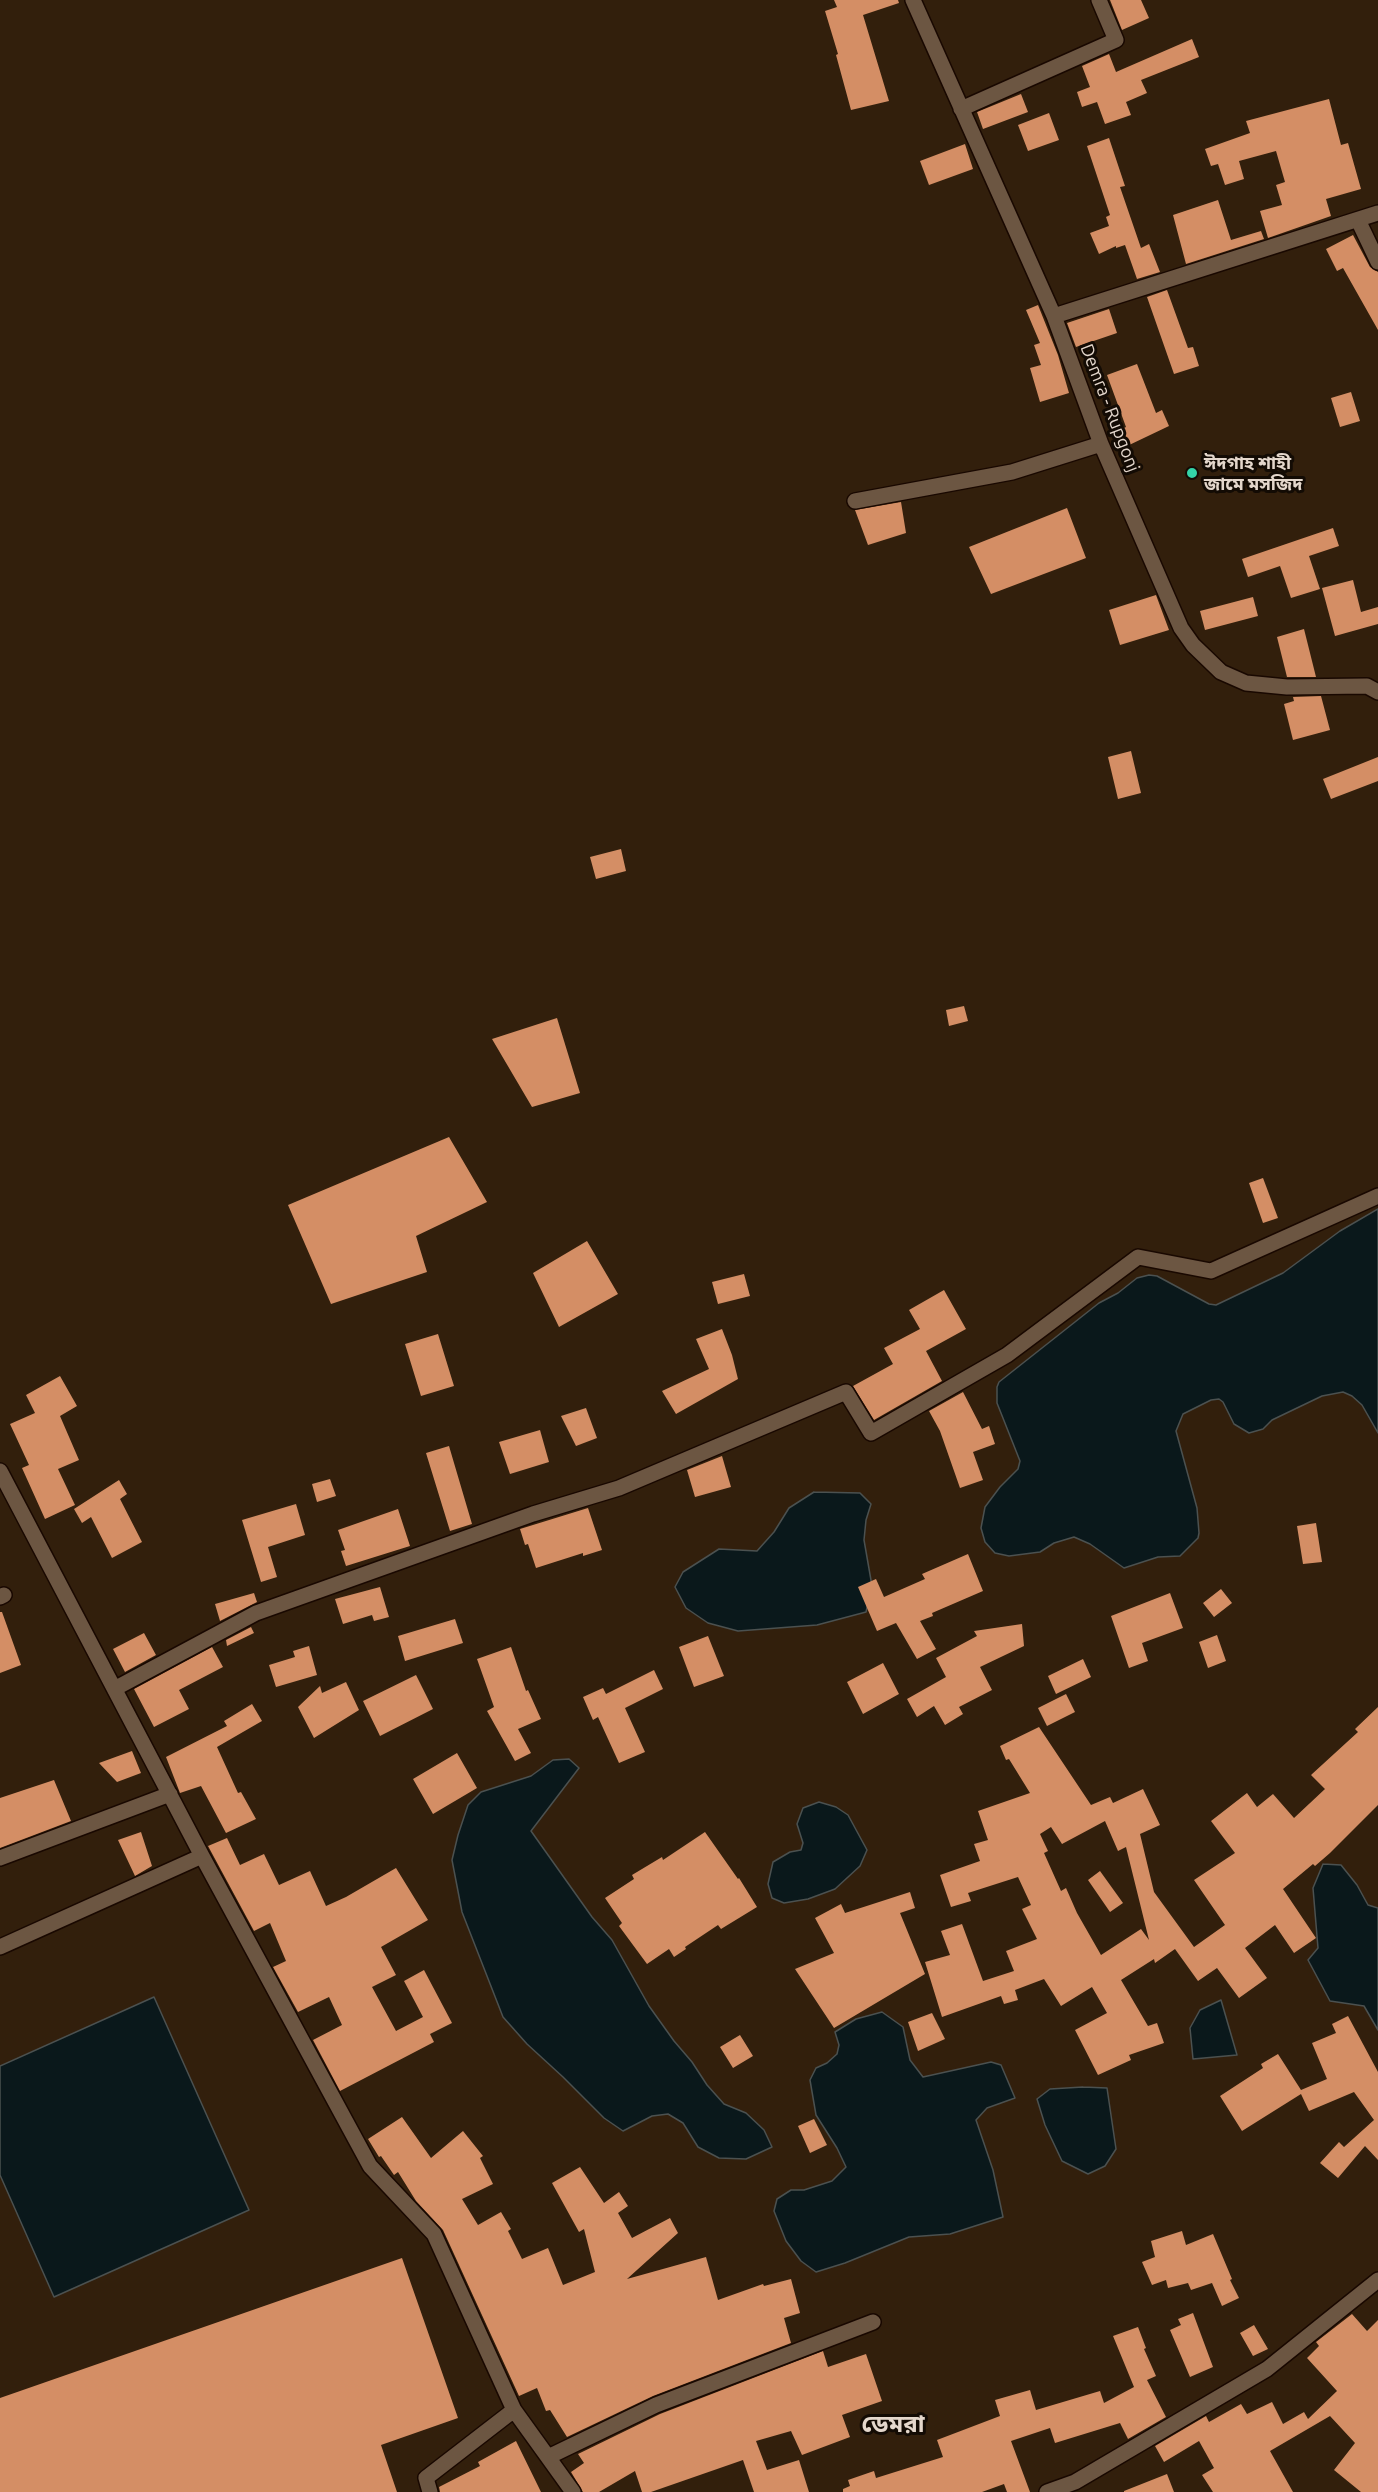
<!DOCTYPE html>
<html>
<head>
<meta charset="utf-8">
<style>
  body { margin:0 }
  canvas { display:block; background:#321f0c }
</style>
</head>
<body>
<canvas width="1378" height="2492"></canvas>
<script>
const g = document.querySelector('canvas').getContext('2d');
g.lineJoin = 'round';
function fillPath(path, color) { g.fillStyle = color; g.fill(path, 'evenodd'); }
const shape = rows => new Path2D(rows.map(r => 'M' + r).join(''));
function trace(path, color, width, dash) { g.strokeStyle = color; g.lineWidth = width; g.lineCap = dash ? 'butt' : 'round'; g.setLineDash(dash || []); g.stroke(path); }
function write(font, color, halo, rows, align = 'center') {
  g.font = font + ' Ubuntu,"Noto Sans Bengali",sans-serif'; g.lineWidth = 6; g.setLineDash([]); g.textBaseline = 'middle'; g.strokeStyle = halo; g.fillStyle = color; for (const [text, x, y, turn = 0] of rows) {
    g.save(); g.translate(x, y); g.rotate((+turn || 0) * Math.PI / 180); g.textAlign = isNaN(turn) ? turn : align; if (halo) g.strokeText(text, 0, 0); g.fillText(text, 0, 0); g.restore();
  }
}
const water = shape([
  [1378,1209,1378,1433,1362,1405,1352,1396,1343,1392,1322,1396,1272,1420,1263,1429,1249,1433,1234,1424,1223,1402,1219,1399,1211,1400,1183,1414,1176,1431,1197,1508,1199,1533,1198,1538,1180,1556,1158,1557,1124,1568,1090,1544,1074,1537,1054,1543,1040,1552,1009,1556,995,1553,985,1542,981,1528,985,1507,1000,1487,1018,1469,1020,1461,997,1403,997,1387,999,1382,1099,1303,1118,1293,1137,1278,1149,1275,1157,1276,1209,1304,1216,1305,1283,1273,1340,1231,1378,1209],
  [814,1492,860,1493,871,1504,866,1520,864,1540,872,1586,866,1612,817,1625,738,1631,708,1623,686,1608,675,1587,683,1572,719,1549,757,1551,774,1532,789,1508,814,1492],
  [569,1759,579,1768,531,1831,592,1917,612,1940,649,2006,674,2041,692,2062,707,2085,724,2104,746,2113,764,2130,772,2147,746,2159,719,2158,698,2147,683,2123,668,2114,652,2116,623,2131,604,2118,563,2077,527,2044,503,2017,462,1912,452,1860,458,1835,468,1805,481,1792,531,1776,553,1760,569,1759],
  [819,1802,836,1807,848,1815,867,1850,860,1866,835,1889,808,1899,784,1903,772,1898,768,1884,773,1862,790,1852,801,1850,803,1843,797,1824,803,1808,819,1802],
  [1323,1864,1341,1865,1357,1885,1368,1905,1378,1908,1378,2030,1364,2006,1330,2001,1308,1960,1318,1948,1313,1888,1323,1864],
  [154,1997,249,2210,54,2297,0,2175,0,2066,154,1997],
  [1221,2000,1237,2055,1193,2059,1190,2028,1200,2010,1221,2000],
  [882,2012,903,2027,910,2060,923,2077,991,2062,1001,2065,1015,2098,987,2108,976,2120,993,2170,1003,2217,950,2234,909,2237,845,2263,816,2272,801,2261,786,2241,774,2211,777,2199,791,2190,804,2190,832,2181,846,2167,837,2148,816,2115,810,2080,816,2068,827,2063,837,2054,839,2045,835,2032,856,2019,882,2012],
  [1083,2087,1107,2088,1116,2149,1105,2166,1088,2174,1062,2161,1045,2125,1037,2099,1050,2089,1083,2087]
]);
const building = shape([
  [834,0,898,0,899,3,863,15,889,101,851,110,836,55,838,54,825,11,837,7],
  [1110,0,1141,0,1149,18,1122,30],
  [1192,39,1199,57,1141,80,1147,93,1126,102,1131,115,1105,124,1097,102,1082,107,1077,92,1090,87,1082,66,1109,54,1116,72],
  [1021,94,1028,112,983,129,977,112],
  [1329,99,1341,145,1348,143,1361,189,1326,199,1331,216,1268,238,1260,211,1282,205,1276,185,1285,182,1276,151,1239,161,1244,179,1225,185,1218,164,1211,166,1205,149,1250,133,1246,121],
  [1049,113,1059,140,1028,151,1018,125],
  [1109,138,1125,186,1120,187,1141,248,1149,244,1160,272,1137,279,1125,245,1116,248,1116,246,1099,254,1090,233,1109,226,1106,217,1110,215,1087,146],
  [965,144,973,169,929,185,920,161],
  [1218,200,1231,240,1261,231,1264,239,1186,264,1173,215],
  [1353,235,1370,267,1378,272,1378,330,1343,268,1337,271,1326,249],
  [1167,290,1188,348,1193,347,1199,366,1174,374,1147,297],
  [1038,305,1058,355,1069,393,1040,402,1030,368,1041,365,1034,345,1040,343,1026,310],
  [1109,309,1117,333,1076,347,1067,323],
  [1137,364,1156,413,1162,410,1169,426,1125,447,1118,431,1126,427,1107,375],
  [1351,392,1360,421,1340,427,1331,398],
  [901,502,906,533,868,545,855,510],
  [1067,508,1086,558,991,594,969,547],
  [1333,528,1339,546,1309,556,1320,589,1291,598,1280,566,1248,577,1242,559],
  [1353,580,1361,612,1378,607,1378,624,1335,636,1322,588],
  [1156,595,1169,630,1120,645,1109,610],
  [1253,597,1258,616,1205,630,1200,611],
  [1304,629,1316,677,1287,677,1277,637],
  [1321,696,1330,730,1293,740,1284,704,1294,701,1293,697],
  [1131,751,1141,793,1118,799,1108,757],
  [1378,757,1378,781,1331,799,1323,779],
  [621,849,626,871,596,879,590,857],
  [964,1006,968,1021,949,1026,946,1010],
  [557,1018,580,1093,532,1107,492,1039],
  [449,1137,487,1202,416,1236,427,1272,331,1304,288,1205],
  [1263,1178,1278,1218,1263,1223,1249,1183],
  [587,1241,618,1294,559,1327,533,1273],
  [744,1274,750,1296,718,1304,712,1282],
  [944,1290,966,1329,926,1351,942,1381,874,1420,853,1386,893,1364,884,1348,920,1329,909,1310],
  [722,1329,732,1355,738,1379,676,1414,662,1391,709,1369,696,1339],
  [438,1334,454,1386,421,1396,405,1344],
  [60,1376,77,1406,60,1416,79,1460,58,1469,75,1505,45,1519,22,1468,29,1465,10,1424,35,1413,26,1395],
  [963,1392,982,1429,989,1426,995,1444,973,1452,983,1480,960,1488,940,1431,929,1411],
  [586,1408,597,1438,576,1446,561,1416],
  [540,1430,549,1462,510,1474,499,1442],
  [449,1446,472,1524,450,1531,426,1453],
  [722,1456,731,1487,695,1497,687,1470],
  [330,1479,336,1496,317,1502,312,1484],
  [119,1480,127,1494,120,1499,142,1542,112,1558,91,1517,82,1523,74,1509],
  [296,1504,305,1535,268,1547,277,1577,261,1582,242,1520],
  [588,1508,602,1550,583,1556,583,1553,536,1568,528,1544,525,1545,520,1529],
  [398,1509,410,1546,346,1566,341,1551,345,1550,338,1530],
  [1316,1523,1322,1562,1303,1564,1297,1526],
  [968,1554,983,1591,932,1613,933,1616,920,1621,936,1649,917,1659,896,1623,877,1631,858,1587,876,1579,884,1597,925,1579,922,1574],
  [380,1587,389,1617,374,1621,372,1615,343,1624,335,1599],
  [1221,1589,1232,1603,1214,1617,1203,1603],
  [254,1593,257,1602,220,1621,215,1604],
  [1170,1593,1183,1628,1142,1643,1148,1661,1129,1668,1111,1616],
  [0,1612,2,1612,21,1665,0,1673],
  [455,1619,463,1643,405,1661,398,1636],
  [1022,1624,1024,1646,980,1667,992,1690,959,1707,963,1714,945,1725,934,1706,917,1717,907,1699,946,1677,936,1658,977,1636,974,1631],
  [251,1627,254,1633,227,1646,226,1640],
  [144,1633,156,1655,125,1672,113,1649],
  [1217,1635,1226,1661,1208,1668,1199,1642],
  [708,1636,724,1676,694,1687,679,1647],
  [309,1646,317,1675,276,1687,269,1665,295,1657,293,1651],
  [212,1647,223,1667,179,1690,189,1709,154,1727,134,1689],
  [511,1647,526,1691,528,1690,541,1719,518,1729,531,1753,515,1761,487,1711,494,1707,477,1659],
  [1083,1659,1091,1677,1056,1694,1048,1676],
  [883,1663,899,1694,863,1714,847,1682],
  [654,1670,663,1689,625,1708,645,1752,619,1763,598,1717,593,1720,583,1697,603,1688,606,1694],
  [416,1675,433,1709,380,1736,363,1701],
  [346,1682,359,1710,314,1738,298,1707,320,1686,322,1693],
  [1066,1694,1075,1712,1047,1726,1038,1708],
  [252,1704,262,1721,217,1747,238,1793,241,1792,256,1819,226,1833,201,1786,180,1793,166,1757,227,1726,224,1721],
  [1378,1707,1378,1805,1330,1853,1315,1866,1313,1864,1283,1889,1316,1938,1294,1953,1275,1925,1245,1948,1267,1978,1239,1998,1217,1968,1198,1981,1175,1949,1155,1963,1154,1959,1121,1980,1148,2026,1157,2023,1164,2043,1129,2055,1131,2060,1098,2075,1075,2030,1107,2013,1092,1987,1061,2006,1044,1979,1015,1990,1018,2000,1004,2004,1001,1996,942,2017,925,1962,950,1955,941,1931,962,1924,983,1981,1014,1971,1006,1951,1037,1939,1022,1909,1031,1905,1018,1877,968,1893,971,1901,951,1907,940,1875,980,1861,974,1844,988,1840,978,1811,1030,1793,1009,1759,1006,1760,1000,1746,1039,1727,1091,1805,1110,1797,1113,1803,1143,1789,1160,1825,1140,1834,1154,1892,1194,1947,1225,1925,1194,1880,1235,1853,1211,1821,1247,1793,1257,1807,1273,1794,1294,1818,1325,1789,1311,1775,1358,1732,1355,1729],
  [1105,1821,1118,1851,1126,1847,1149,1940,1141,1929,1101,1955,1077,1913,1066,1888,1061,1891,1044,1853,1048,1851,1040,1834,1051,1827,1062,1844],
  [132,1751,141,1773,117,1782,99,1763],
  [457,1753,477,1788,433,1814,413,1779],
  [54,1780,71,1821,0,1848,0,1798],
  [141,1832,152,1866,135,1876,118,1840],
  [705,1832,738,1879,739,1878,757,1907,721,1929,718,1925,685,1947,686,1949,674,1957,669,1949,647,1964,619,1926,622,1923,605,1898,634,1879,632,1875,662,1857,663,1860],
  [227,1838,240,1865,264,1854,279,1885,310,1871,326,1906,346,1897,396,1868,428,1920,381,1947,396,1975,372,1987,396,2031,423,2017,404,1981,424,1970,452,2023,430,2034,434,2042,340,2091,313,2040,342,2025,329,1997,298,2012,273,1967,286,1961,270,1923,254,1931,208,1846],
  [1100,1871,1123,1903,1110,1912,1088,1880],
  [910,1892,915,1908,900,1913,925,1974,834,2028,795,1969,834,1953,815,1918,841,1904,845,1913],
  [932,2013,945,2039,918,2051,908,2022],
  [1348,2016,1378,2072,1378,2160,1365,2146,1338,2178,1320,2163,1339,2142,1344,2147,1374,2120,1354,2092,1309,2111,1301,2094,1242,2131,1220,2096,1263,2068,1261,2064,1278,2054,1301,2090,1327,2079,1312,2043,1336,2033,1332,2024],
  [740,2035,753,2056,733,2068,720,2047],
  [402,2117,431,2158,463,2131,483,2156,480,2158,493,2184,462,2199,478,2225,501,2212,511,2229,508,2231,522,2259,548,2248,563,2285,595,2272,584,2229,579,2232,552,2183,580,2167,604,2203,619,2192,628,2206,618,2213,632,2238,670,2218,678,2233,627,2279,706,2257,718,2300,763,2284,764,2286,791,2279,800,2313,784,2318,791,2343,653,2396,567,2437,550,2410,546,2411,537,2388,519,2396,443,2230,416,2201,398,2172,394,2175,381,2156,379,2157,368,2139],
  [814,2119,827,2145,810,2153,798,2126],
  [1182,2231,1186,2245,1213,2234,1232,2279,1230,2280,1239,2298,1222,2306,1212,2283,1191,2290,1188,2283,1168,2288,1166,2280,1152,2285,1142,2262,1155,2257,1151,2241],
  [402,2258,458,2418,381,2445,397,2492,0,2492,0,2398],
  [1193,2313,1213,2367,1190,2377,1170,2330,1181,2325,1178,2319],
  [1352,2314,1367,2331,1378,2320,1378,2492,1361,2492,1334,2470,1355,2443,1330,2416,1270,2451,1293,2492,1213,2492,1202,2475,1214,2468,1199,2441,1164,2462,1155,2446,1206,2416,1209,2422,1241,2404,1247,2414,1272,2402,1283,2424,1304,2412,1308,2419,1337,2391,1307,2358,1319,2346,1316,2342],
  [1254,2325,1268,2349,1253,2356,1240,2333],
  [1138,2327,1146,2348,1144,2349,1156,2376,1147,2380,1166,2417,1128,2439,1120,2423,1055,2443,1050,2428,1011,2441,1030,2492,1007,2492,1004,2484,982,2492,843,2492,843,2489,850,2486,848,2480,874,2471,876,2478,943,2457,937,2440,1000,2416,995,2400,1030,2390,1036,2410,1100,2391,1104,2403,1134,2387,1113,2336],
  [823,2351,828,2367,866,2354,882,2401,842,2415,850,2437,802,2455,791,2431,756,2441,767,2470,799,2460,809,2492,754,2492,743,2460,651,2492,642,2492,635,2471,599,2492,583,2492,571,2472,584,2463,578,2454,660,2414],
  [516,2441,541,2492,440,2492,439,2487,480,2466,478,2462],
  [1167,2474,1174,2492,1124,2492,1124,2491]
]);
const minor = shape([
  [913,0,1054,316,1101,444,1181,628,1193,645,1221,672,1246,683,1287,687,1367,686,1378,692],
  [961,109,1116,40,1099,0],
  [1358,220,1378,262],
  [1054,316,1378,213],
  [855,501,1012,472,1101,444],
  [0,1471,202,1856,370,2166,434,2234,514,2410,426,2478,430,2492],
  [0,1597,4,1595],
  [116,1688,256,1613,533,1514,619,1488,846,1392,871,1433,1007,1355,1138,1257,1211,1271,1378,1196],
  [0,1858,170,1794],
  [0,1947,202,1856],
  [514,2410,573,2492],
  [548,2457,656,2405,873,2322],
  [1047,2492,1075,2482,1267,2369,1378,2280]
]);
const markers = [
  [1192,473,6,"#34d4a8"]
];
const streetNames = [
  ["Demra - Rupgonj",1110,408,69]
];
const poiNames = [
  ["ঈদগাহ শাহী",1204,463],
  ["জামে মসজিদ",1204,484]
];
const districtNames = [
  ["ডেমরা",893,2424]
];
fillPath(water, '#0a181b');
trace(water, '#4b5150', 1.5);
fillPath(building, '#d48e65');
trace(minor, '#190800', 18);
trace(minor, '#6c5642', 15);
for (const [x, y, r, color] of markers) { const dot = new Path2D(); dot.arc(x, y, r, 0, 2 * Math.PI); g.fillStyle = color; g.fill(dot); trace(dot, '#130b04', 2); }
write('18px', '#e4d7cc', '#130b04', streetNames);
write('bold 18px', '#e4d7cc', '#130b04', poiNames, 'left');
write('bold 24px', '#e4d7cc', '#130b04', districtNames);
</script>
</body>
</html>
